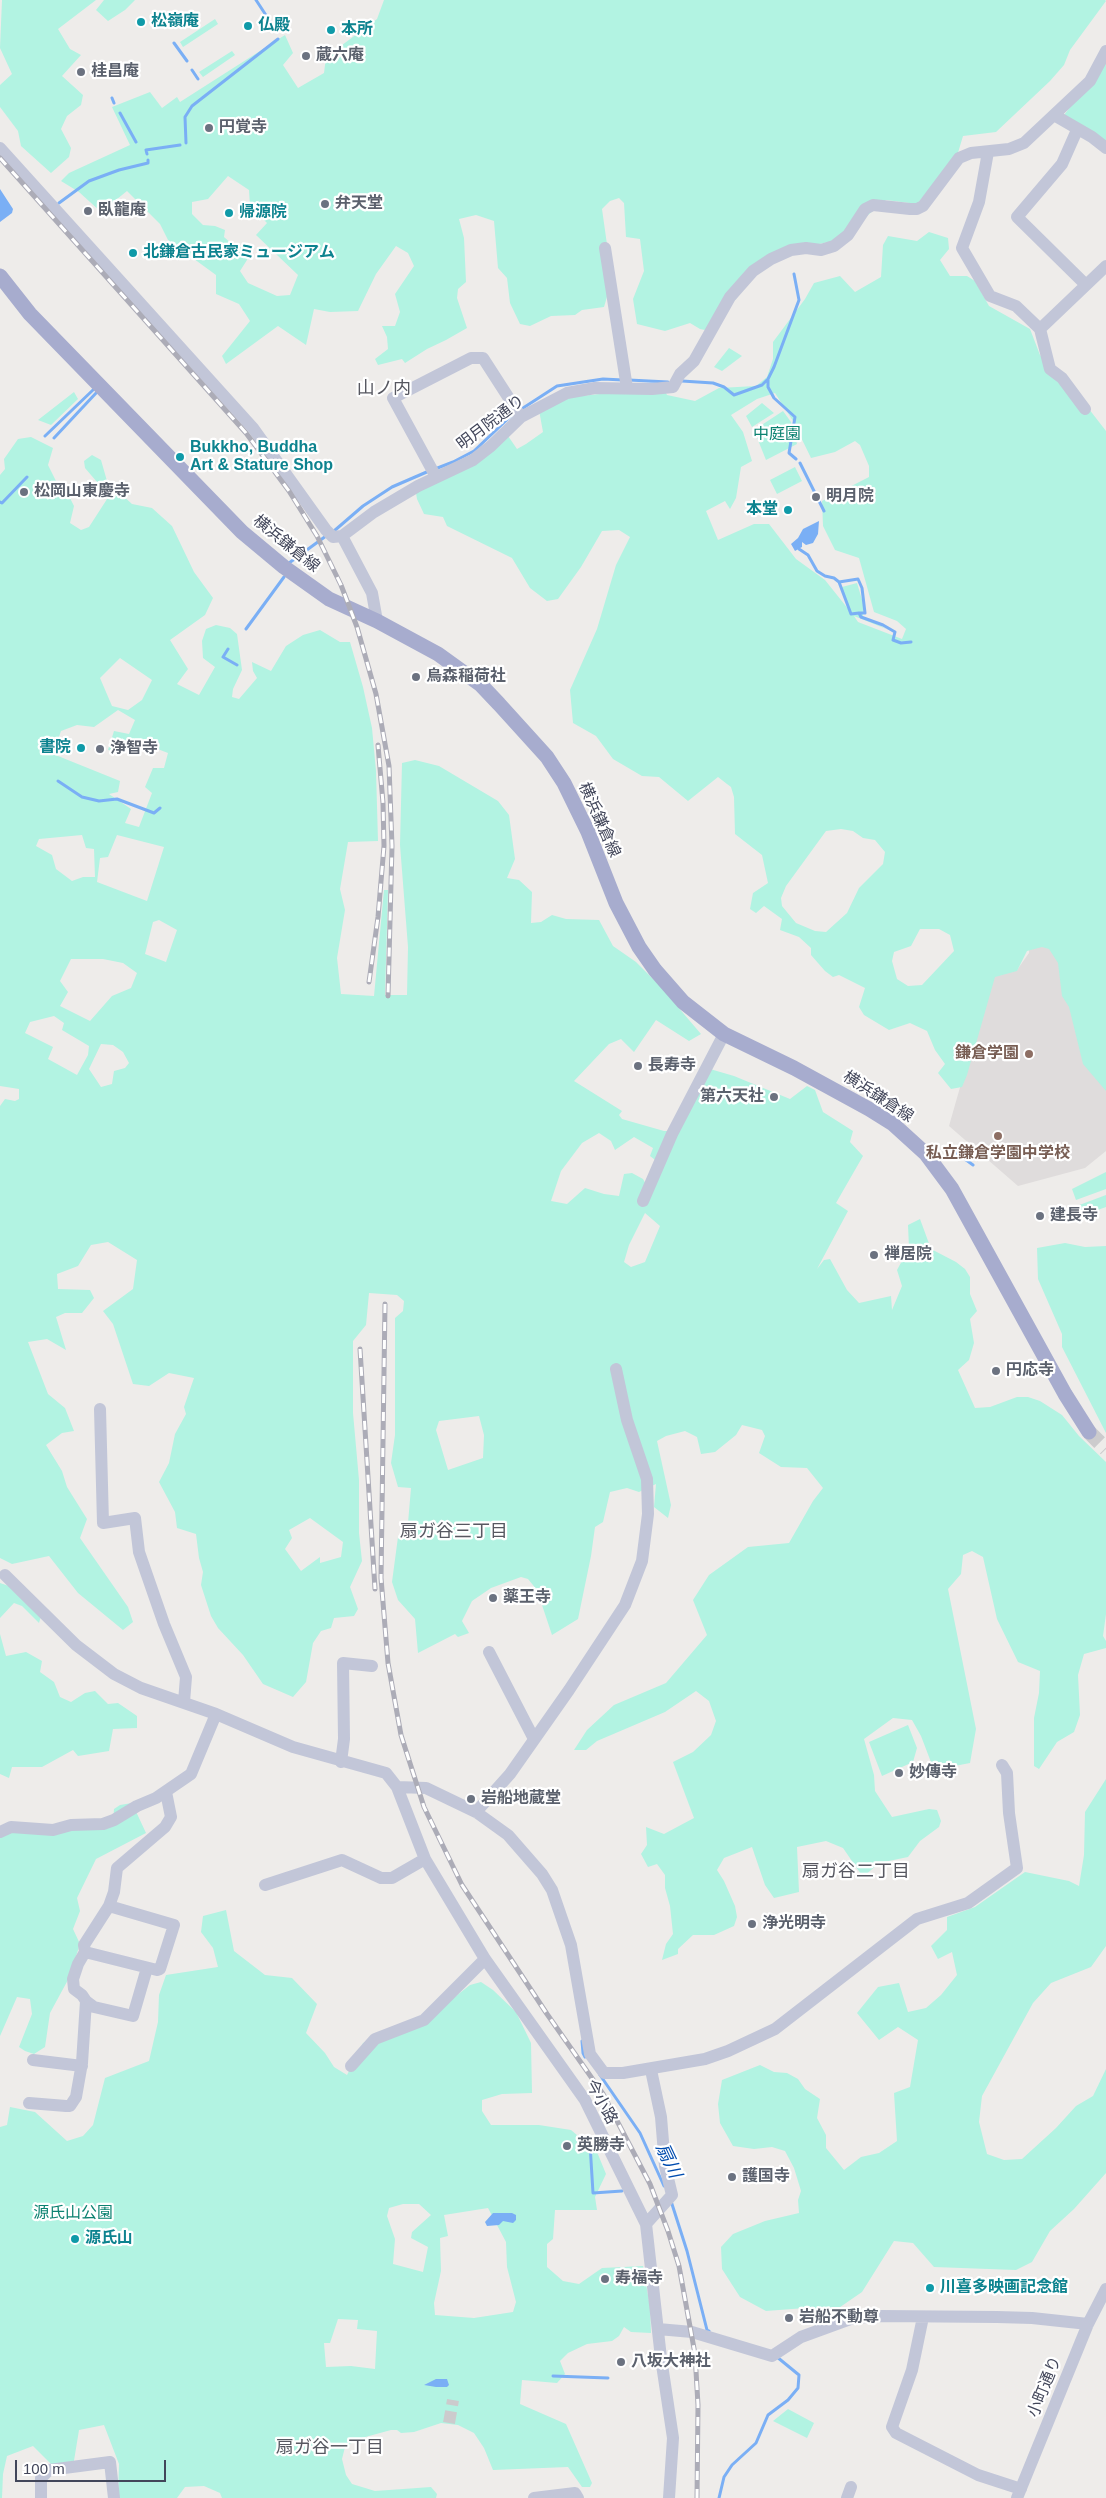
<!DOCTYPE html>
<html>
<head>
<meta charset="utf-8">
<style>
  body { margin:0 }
  #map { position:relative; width:1106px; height:2498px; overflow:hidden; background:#eeecea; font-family:Arial,sans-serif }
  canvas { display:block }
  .scale { position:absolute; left:15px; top:2460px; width:151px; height:22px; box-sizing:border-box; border:2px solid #42465a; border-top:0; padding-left:6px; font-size:15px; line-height:18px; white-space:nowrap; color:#42465a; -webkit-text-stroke:4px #fff; paint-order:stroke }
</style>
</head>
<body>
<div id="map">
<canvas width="1106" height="2498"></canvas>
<div class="scale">100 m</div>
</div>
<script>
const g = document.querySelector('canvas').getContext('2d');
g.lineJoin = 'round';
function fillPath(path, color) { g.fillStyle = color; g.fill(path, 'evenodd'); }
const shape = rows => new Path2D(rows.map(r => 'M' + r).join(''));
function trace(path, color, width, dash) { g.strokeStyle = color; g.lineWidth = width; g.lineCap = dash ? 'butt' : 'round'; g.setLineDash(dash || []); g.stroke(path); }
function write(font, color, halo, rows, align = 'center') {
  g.font = font + ' Arial,"Noto Sans JP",sans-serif'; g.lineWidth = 4.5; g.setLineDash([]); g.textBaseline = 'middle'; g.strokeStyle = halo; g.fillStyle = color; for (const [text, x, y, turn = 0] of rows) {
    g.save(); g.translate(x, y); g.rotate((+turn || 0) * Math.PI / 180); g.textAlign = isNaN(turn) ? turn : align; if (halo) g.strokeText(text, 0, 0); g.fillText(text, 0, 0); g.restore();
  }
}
const education = shape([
  [1030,930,1064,930,1106,1089,1106,1151,1085,1168,1018,1186,949,1126,992,975,1017,970,1029,953]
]);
const green = shape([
  [2,0,96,0,58,29,70,49,81,55,62,76,83,95,81,105,67,116,61,129,71,148,69,157,51,173,21,146,18,131,0,107,0,85,12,74,0,48],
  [104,0,135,0,125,10,108,21,96,10],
  [384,0,1105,0,1106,1,1070,50,1064,65,1050,81,996,132,963,136,957,156,917,204,886,200,838,240,772,254,710,331,700,329,690,323,665,331,637,324,633,299,644,271,640,239,626,237,624,203,619,198,610,201,602,209,612,280,604,307,582,310,575,315,551,316,530,326,520,324,510,303,507,278,498,268,494,221,476,215,459,219,464,238,466,282,458,289,457,298,467,328,446,340,427,349,405,363,402,359,378,365,375,359,388,349,387,337,382,326,395,326,400,312,395,294,414,266,408,253,396,246,376,274,358,311,330,312,314,309,306,345,278,326,226,364,222,356,250,321,239,304,216,294,216,275,168,240,160,224,127,191,101,212,79,192,61,181,69,173,130,145,112,107,150,92,162,108,177,97,180,102,285,35,293,53,283,65,298,88,324,73,326,57,377,19],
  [228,176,249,190,250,206,267,223,256,235,298,275,290,295,277,296,248,283,240,271,247,260,246,249,232,244,224,237,225,230,215,226,203,225,192,214,192,202,208,199],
  [215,19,218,24,183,47,180,42],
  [232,51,235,55,203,77,199,72],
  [1106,51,1106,144,1064,115,1090,81],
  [929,232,948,238,949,249,940,260,950,276,967,276,975,281,989,306,1030,329,1040,355,1075,391,1106,431,1106,1091,1083,1064,1069,1007,1062,996,1058,963,1049,949,1042,947,1027,951,1017,971,995,977,967,1075,962,1087,951,1089,938,1073,945,1064,935,1050,927,1031,910,1023,889,1030,864,1015,859,1007,865,988,839,975,833,977,825,971,811,955,811,948,799,937,780,930,782,919,764,906,756,913,750,909,753,893,768,883,762,855,735,834,734,797,731,787,727,784,718,777,688,801,659,777,642,776,613,759,596,736,573,723,570,690,597,629,616,565,630,537,619,530,602,531,581,567,558,599,547,601,530,588,512,558,447,526,443,517,424,514,417,499,416,493,506,433,517,449,526,444,543,432,539,410,572,397,663,387,667,395,695,401,719,388,756,386,767,377,773,359,773,342,805,299,814,283,840,276,855,292,881,277,883,245,888,236,917,241],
  [775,393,793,421,811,458,835,452,855,441,860,445,869,466,869,477,822,501,823,526,835,550,859,558,874,612,897,621,906,629,902,639,858,622,854,616,889,630,863,617,863,603,857,583,842,587,849,610,825,580,796,559,769,524,754,524,718,540,706,511,725,501,730,509,736,498,741,467,752,461,743,432,731,415,757,399],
  [841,829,853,831,863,838,875,840,885,852,883,864,859,888,847,913,826,932,815,931,796,923,782,906,781,898,786,886,826,831],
  [920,929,939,929,950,935,954,951,922,985,908,986,897,979,892,961,894,952,911,946],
  [729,348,742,356,722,371,714,367],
  [74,392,78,399,51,425,38,420],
  [762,403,774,413,752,427,746,416],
  [783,411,791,422,797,444,766,460,754,430],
  [31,437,53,448,48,465,60,489,69,496,74,506,70,523,81,530,89,527,109,496,85,468,84,461,92,455,101,460,107,481,132,504,152,508,172,526,194,572,213,598,205,615,170,640,188,669,177,684,199,695,215,667,203,658,202,641,206,629,216,625,230,628,237,634,242,670,233,689,232,697,239,699,257,678,253,671,252,662,271,671,286,646,303,635,320,630,340,642,350,642,363,687,372,728,376,771,378,841,348,842,340,889,345,910,337,958,341,994,374,996,384,890,388,890,385,995,407,995,408,947,400,845,402,763,415,760,439,766,498,801,509,815,515,859,507,878,519,880,532,892,531,923,541,922,552,915,566,919,599,920,613,946,636,962,660,986,701,1034,689,1041,656,1020,634,1052,621,1039,609,1044,574,1081,622,1111,619,1115,622,1119,664,1131,677,1131,710,1069,734,1076,790,1099,807,1086,815,1090,823,1112,853,1131,850,1142,863,1156,836,1203,848,1211,817,1269,824,1260,830,1259,847,1290,859,1303,891,1296,892,1310,902,1286,897,1270,909,1248,908,1225,920,1219,931,1249,956,1262,965,1269,970,1277,970,1294,977,1311,970,1319,974,1343,969,1360,958,1370,975,1408,990,1407,1017,1397,1028,1397,1040,1401,1062,1415,1079,1436,1106,1462,1106,1614,1103,1636,1106,1641,1106,1648,1084,1654,1078,1675,1080,1715,1074,1732,1057,1742,1039,1769,1034,1766,1034,1718,1039,1693,1040,1671,1018,1662,997,1619,983,1557,972,1551,963,1555,961,1574,948,1589,976,1729,970,1763,934,1770,921,1736,912,1720,893,1718,864,1739,874,1775,875,1791,892,1817,929,1809,937,1810,941,1821,939,1827,920,1841,908,1857,879,1863,863,1877,843,1848,826,1841,797,1847,799,1892,774,1898,765,1885,752,1847,724,1858,717,1870,724,1881,735,1906,737,1917,734,1926,714,1935,693,1935,678,1949,678,1954,662,1960,666,1944,673,1934,670,1906,665,1888,665,1875,657,1864,648,1867,641,1854,647,1845,646,1827,664,1834,694,1818,673,1762,693,1752,711,1735,716,1721,709,1701,696,1691,665,1712,597,1741,586,1750,574,1750,587,1730,614,1705,666,1683,707,1635,693,1600,709,1575,748,1547,789,1543,813,1501,823,1488,807,1468,781,1467,759,1453,765,1436,762,1430,742,1425,736,1435,715,1452,701,1454,697,1437,685,1431,666,1436,657,1441,671,1505,668,1518,654,1507,656,1484,639,1492,627,1488,610,1492,603,1522,595,1527,591,1556,578,1619,552,1635,537,1590,528,1579,521,1577,491,1588,472,1601,462,1621,469,1633,458,1637,455,1634,418,1653,415,1619,398,1600,392,1582,398,1537,408,1523,411,1488,398,1487,391,1463,395,1435,395,1318,403,1311,404,1301,397,1295,369,1293,366,1325,353,1341,353,1413,359,1480,359,1533,362,1561,350,1587,358,1609,354,1616,334,1618,331,1628,321,1631,313,1643,306,1682,293,1697,263,1684,243,1655,218,1628,211,1616,201,1585,203,1572,199,1558,196,1534,177,1528,175,1512,159,1482,169,1463,175,1434,186,1414,184,1407,194,1378,169,1373,149,1386,133,1384,113,1324,103,1311,133,1289,137,1260,108,1242,91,1245,78,1266,57,1274,58,1289,90,1290,94,1298,82,1313,65,1313,56,1317,66,1350,47,1339,28,1342,48,1394,65,1408,74,1431,62,1433,46,1445,62,1471,67,1487,87,1519,80,1538,128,1607,133,1622,123,1630,78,1593,49,1556,12,1564,0,1558,0,1106,5,1099,15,1101,19,1099,19,1089,0,1086,0,475,5,469,4,459,18,439],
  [120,658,152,680,142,700,128,710,112,706,100,678],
  [118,710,135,720,129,734,114,731,108,750,121,752,129,738,168,753,164,768,153,768,145,787,152,793,139,827,125,823,131,809,109,794,118,792,120,781,53,754,61,731,77,725,94,727],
  [82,835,86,848,94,849,95,877,83,877,72,881,56,869,52,855,36,846,39,839],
  [117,835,164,847,147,901,97,882,100,858,108,857],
  [159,920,177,930,166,962,145,954,153,922],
  [71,959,103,959,123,963,137,973,131,988,112,996,90,1021,60,1006,68,992,60,981],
  [54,1016,64,1023,62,1030,89,1046,88,1055,77,1075,48,1059,53,1047,25,1033,30,1022],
  [101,1044,113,1045,123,1052,129,1063,125,1068,114,1071,112,1084,101,1087,89,1069],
  [599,1133,611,1141,615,1150,634,1137,653,1148,650,1156,663,1166,650,1191,643,1179,632,1173,624,1174,619,1196,604,1194,585,1188,567,1204,551,1201,561,1171,582,1143],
  [645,1213,660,1226,645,1262,631,1267,624,1262,629,1245],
  [479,1416,484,1435,483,1458,448,1470,436,1430,439,1421],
  [310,1518,343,1542,341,1557,320,1563,320,1557,301,1571,285,1549,292,1538,289,1530],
  [795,467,802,481,777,494,770,480],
  [1106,1172,1106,1189,1076,1200,1072,1189],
  [1106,1195,1106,1207,1078,1217,1074,1207],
  [1065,1243,1085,1247,1106,1246,1106,1433,1062,1347,1062,1334,1038,1279,1037,1248],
  [0,1583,9,1586,41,1616,39,1623,22,1606,14,1603,0,1618],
  [0,1634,6,1656,26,1652,42,1661,40,1672,54,1682,60,1697,71,1702,85,1693,95,1691,108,1704,118,1703,137,1716,137,1728,113,1729,109,1751,78,1756,73,1750,42,1767,12,1767,9,1778,0,1774],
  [908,1725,917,1748,913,1762,882,1776,869,1742],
  [1106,1779,1106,1946,1091,1967,1051,1983,1033,2003,982,2096,979,2122,987,2154,1004,2160,1022,2159,1056,2128,1076,2106,1093,2096,1106,2069,1106,2173,1074,2209,1050,2231,1032,2262,1016,2270,934,2267,913,2243,894,2241,862,2292,830,2314,805,2308,766,2311,740,2297,722,2269,721,2247,733,2234,765,2221,799,2213,798,2200,801,2191,794,2168,785,2151,772,2147,754,2149,733,2146,720,2123,718,2104,722,2080,760,2065,774,2072,787,2073,798,2079,805,2089,820,2099,817,2118,826,2135,826,2148,844,2170,861,2157,879,2153,897,2141,894,2093,910,2087,918,2040,898,2027,879,2040,857,2013,878,1987,899,1983,908,2012,926,2008,941,1995,957,1975,952,1952,938,1959,931,1946,947,1930,947,1917,975,1907,1025,1872,1069,1881,1079,1886,1084,1855,1085,1812],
  [132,1803,146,1833,96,1859,77,1898,80,1911,73,1929,80,1944,69,1978,50,2013,45,2047,34,2054,25,2051,19,2047,32,2014,30,1999,17,1997,0,2036,0,1836,10,1833,113,1824,114,1809,120,1805],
  [226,1910,234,1951,265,1975,292,1978,317,2004,306,2033,325,2053,334,2067,347,2075,363,2043,442,2007,470,1985,481,1982,493,1990,516,2012,531,2043,532,2093,502,2094,482,2100,482,2111,491,2125,539,2125,571,2130,597,2152,606,2174,595,2197,597,2210,555,2210,553,2239,547,2244,547,2267,563,2281,579,2284,602,2268,643,2266,650,2307,651,2333,631,2332,624,2327,619,2336,612,2341,587,2344,568,2353,560,2361,565,2374,557,2383,522,2380,520,2404,566,2424,592,2483,590,2487,582,2487,568,2467,493,2470,484,2448,474,2433,458,2425,441,2423,414,2432,401,2433,397,2430,391,2430,358,2439,345,2447,342,2459,346,2475,352,2484,375,2491,431,2487,437,2494,436,2498,222,2498,220,2493,204,2486,185,2487,177,2498,118,2498,119,2464,104,2425,79,2430,72,2473,59,2472,33,2446,7,2456,3,2474,2,2498,0,2498,0,2127,7,2125,10,2107,35,2112,67,2141,83,2136,93,2125,105,2078,149,2061,158,2022,159,1995,166,1975,218,1967,213,1948,201,1932,203,1916],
  [403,2204,419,2204,431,2215,412,2232,411,2238,428,2247,423,2272,393,2264,395,2239,387,2216,389,2208],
  [488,2208,506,2242,507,2267,516,2302,513,2312,474,2318,435,2315,434,2303,441,2271,440,2238,448,2236,444,2215],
  [338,2319,358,2320,357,2329,377,2331,375,2369,351,2366,326,2367,324,2343,330,2343],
  [788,2409,814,2423,807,2438,773,2421]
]);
const water = shape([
  [0,189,13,209,12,213,0,222],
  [819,521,818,534,813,543,806,545,802,542,802,547,795,551,791,544,798,538,803,529],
  [493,2213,512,2213,516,2215,516,2220,513,2223,503,2221,499,2225,487,2226,485,2222],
  [436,2379,447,2379,449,2385,447,2387,436,2387,424,2385]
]);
const stream = shape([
  [256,0,275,29],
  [174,43,187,61],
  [192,70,198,79],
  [112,98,114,103],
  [120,113,136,142],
  [186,143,185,117,192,106,278,39],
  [147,154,146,150,180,145],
  [59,203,89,181,119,170,148,163,148,160],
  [629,380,668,382],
  [768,380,768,387,774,398,795,417,789,453,796,459],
  [682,381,713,383,724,387,734,395,762,385,768,379,774,367,799,300,794,274],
  [520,410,557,386,603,379,623,380],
  [45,436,94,389],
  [54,438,97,392],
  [800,463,824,511],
  [435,469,453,462,474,451,514,413],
  [0,502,2,503,27,477],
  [334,531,363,506,392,487,429,471],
  [799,549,808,555,817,571,825,576,834,578,839,582,858,579,862,588,865,613,859,613,861,617,883,625,895,632,893,640,901,643,911,642],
  [289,563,326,536],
  [839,582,851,614,859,613],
  [246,629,284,577],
  [228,649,223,657,237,665],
  [58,781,82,797,99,801,117,799,154,813,160,808],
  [954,1151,973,1165],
  [582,2041,583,2053,585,2057],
  [600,2075,640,2133,664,2186],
  [590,2144,593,2193,622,2191],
  [671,2201,687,2251,707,2330,709,2331],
  [553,2376,608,2378],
  [719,2498,724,2477,732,2465,756,2443,768,2415,788,2400,798,2388,799,2375,777,2357]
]);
const minorTunnel = shape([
  [449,2423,453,2400]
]);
const majorTunnel = shape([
  [1089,1432,1106,1449]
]);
const minor = shape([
  [1054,115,1092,137,1106,148],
  [1077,130,1062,164,1017,217,1085,284],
  [0,148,253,428,326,530,333,537,342,536],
  [988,152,979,202,962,248,990,296,1016,306,1040,329,1106,266],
  [605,248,627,388],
  [1040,329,1050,369,1062,378,1085,409],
  [436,477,393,398,471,358,483,358,521,417],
  [342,536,374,512,418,486,473,460,491,446,521,417,567,393,595,388,652,389,673,387,680,374,694,361,730,297,753,271,771,259,791,250,806,248,821,250,834,246,848,235,865,209,873,205,910,209,917,209,923,206,959,158,971,153,1009,149,1024,143,1090,81,1106,51],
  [342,536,372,593,377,621],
  [643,1201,672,1134,724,1034],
  [100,1409,103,1523,135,1518,139,1552,164,1624,186,1677,184,1702],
  [5,1575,76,1645,114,1674,141,1688,216,1714,293,1747,386,1773,397,1787,425,1859,485,1959,585,2100,646,2224,661,2358,673,2438,669,2498],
  [489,1652,534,1739],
  [341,1762,344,1739,343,1663,372,1666],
  [397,1787,426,1788,476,1812,508,1835,542,1874,552,1890,571,1945,590,2054,604,2073,623,2073,705,2059,728,2051,775,2029,917,1919,968,1903,1017,1868,1009,1813,1007,1773,1002,1765],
  [476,1812,510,1774,569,1690,625,1605,642,1561,648,1514,647,1479,627,1420,616,1369],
  [0,1832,11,1827,53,1830,71,1825,103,1824,114,1820,137,1806,156,1798,191,1774,216,1714],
  [265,1885,342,1860,381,1878,392,1878,425,1859],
  [85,1952,157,1970,160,1969,174,1925,109,1906],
  [86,2001,94,2007,133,2016,147,1968],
  [33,2060,82,2066],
  [351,2066,375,2039,424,2020,485,1959],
  [29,2103,66,2106,70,2106,76,2097,82,2063,86,2001,82,1995,74,1989,73,1979,78,1964,85,1952,84,1945,109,1906,114,1892,117,1868,165,1827,171,1817,166,1792],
  [646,2224,672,2195,665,2166,661,2117,651,2070],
  [923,2317,912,2370,892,2427,896,2433,978,2475,1021,2489],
  [658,2329,692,2332,772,2356,801,2337,853,2318,882,2316,997,2317,1032,2318,1088,2324],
  [41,2498,41,2478,49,2470,110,2462,114,2498],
  [534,2498,575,2493,578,2498],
  [847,2498,851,2487],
  [1017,2498,1088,2324,1106,2289]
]);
const major = shape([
  [0,276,30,314,242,532,284,567,329,599,377,621,438,654,481,685,499,704,547,757,564,783,588,832,616,903,639,947,655,970,683,1002,724,1034,794,1068,869,1109,893,1124,926,1154,952,1189,1065,1394,1089,1432]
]);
const rail = shape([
  [0,158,246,433,289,491,317,536,341,585,357,627,376,694,389,766,392,846,388,996],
  [369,982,378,917,384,846,383,803,378,745],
  [385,1304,381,1578,388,1663,401,1735,424,1807,462,1885,547,2014,603,2094,650,2184,668,2231,679,2266,695,2354,698,2405,697,2498],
  [360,1349,375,1589]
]);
const markers = [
  [141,22,5,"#0f9aa8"],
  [248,26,5,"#0f9aa8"],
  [331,30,5,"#0f9aa8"],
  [306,56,5,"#6b7280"],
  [81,72,5,"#6b7280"],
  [209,128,5,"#6b7280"],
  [325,204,5,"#6b7280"],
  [88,211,5,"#6b7280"],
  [229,213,5,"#0f9aa8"],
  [133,253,5,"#0f9aa8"],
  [180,457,5,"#0f9aa8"],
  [24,492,5,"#6b7280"],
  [816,497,5,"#6b7280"],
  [788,510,5,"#0f9aa8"],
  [416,677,5,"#6b7280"],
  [81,748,5,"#0f9aa8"],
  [100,749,5,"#6b7280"],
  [1029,1054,5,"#8d6e63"],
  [638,1066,5,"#6b7280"],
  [774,1097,5,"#6b7280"],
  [998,1136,5,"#8d6e63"],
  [1040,1216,5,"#6b7280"],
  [874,1255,5,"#6b7280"],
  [996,1371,5,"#6b7280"],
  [493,1598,5,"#6b7280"],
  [899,1773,5,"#6b7280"],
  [471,1799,5,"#6b7280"],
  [752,1924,5,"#6b7280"],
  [567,2146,5,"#6b7280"],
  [732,2177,5,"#6b7280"],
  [75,2239,5,"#0f9aa8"],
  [605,2279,5,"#6b7280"],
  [930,2288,5,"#0f9aa8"],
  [789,2318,5,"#6b7280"],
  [621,2362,5,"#6b7280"]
];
const cultureNames = [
  ["松嶺庵",151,22],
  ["仏殿",258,26],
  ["本所",341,30],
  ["帰源院",239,213],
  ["北鎌倉古民家ミュージアム",143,253],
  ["Bukkho, Buddha",190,448],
  ["Art & Stature Shop",190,466],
  ["本堂",778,510,"right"],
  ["書院",71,748,"right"],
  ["源氏山",85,2239],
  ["川喜多映画記念館",940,2288]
];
const worshipNames = [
  ["蔵六庵",316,56],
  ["桂昌庵",91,72],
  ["円覚寺",219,128],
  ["弁天堂",335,204],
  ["臥龍庵",98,211],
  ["松岡山東慶寺",34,492],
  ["明月院",826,497],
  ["烏森稲荷社",426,677],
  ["浄智寺",110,749],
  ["長寿寺",648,1066],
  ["第六天社",764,1097,"right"],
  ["建長寺",1050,1216],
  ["禅居院",884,1255],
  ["円応寺",1006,1371],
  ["薬王寺",503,1598],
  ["妙傳寺",909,1773],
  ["岩船地蔵堂",481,1799],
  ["浄光明寺",762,1924],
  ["英勝寺",577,2146],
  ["護国寺",742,2177],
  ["寿福寺",615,2279],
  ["岩船不動尊",799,2318],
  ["八坂大神社",631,2362]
];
const streetNames = [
  ["明月院通り",491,423,-37],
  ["横浜鎌倉線",286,544,39],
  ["横浜鎌倉線",599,820,66],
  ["横浜鎌倉線",878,1097,33],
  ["今小路",601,2102,61],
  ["小町通り",1045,2387,-68]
];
const parkNames = [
  ["中庭園",777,435],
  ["源氏山公園",73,2214]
];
const educationNames = [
  ["鎌倉学園",1019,1054],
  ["私立鎌倉学園中学校",998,1154,"center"]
];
const neighbourhoodNames = [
  ["山ノ内",384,389],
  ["扇ガ谷三丁目",454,1532],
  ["扇ガ谷二丁目",856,1872],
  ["扇ガ谷一丁目",330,2448]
];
const waterNames = [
  ["扇川",668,2161,65]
];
fillPath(education, '#dfdcdc');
fillPath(green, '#b2f3e2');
fillPath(water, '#7aaff5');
trace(stream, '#7aaff5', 3);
trace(minorTunnel, '#cccbcd', 12, [12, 6]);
trace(majorTunnel, '#cccbcd', 15, [15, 8]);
trace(minor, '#c2c6d8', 12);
trace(major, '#a7acce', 15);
trace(rail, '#acacb7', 5);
trace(rail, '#fff', 3, [9]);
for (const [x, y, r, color] of markers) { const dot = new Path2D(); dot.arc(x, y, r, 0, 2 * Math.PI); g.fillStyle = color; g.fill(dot); trace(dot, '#fff', 2); }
write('bold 16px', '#0d838f', '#fff', cultureNames, 'left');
write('bold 16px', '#5b616d', '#fff', worshipNames, 'left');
write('16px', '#42465a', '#fff', streetNames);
write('16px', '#0c8271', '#fff', parkNames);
write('bold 16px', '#785e54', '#fff', educationNames, 'right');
write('18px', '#575861', '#fff', neighbourhoodNames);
write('italic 18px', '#004caf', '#fff', waterNames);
</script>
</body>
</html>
